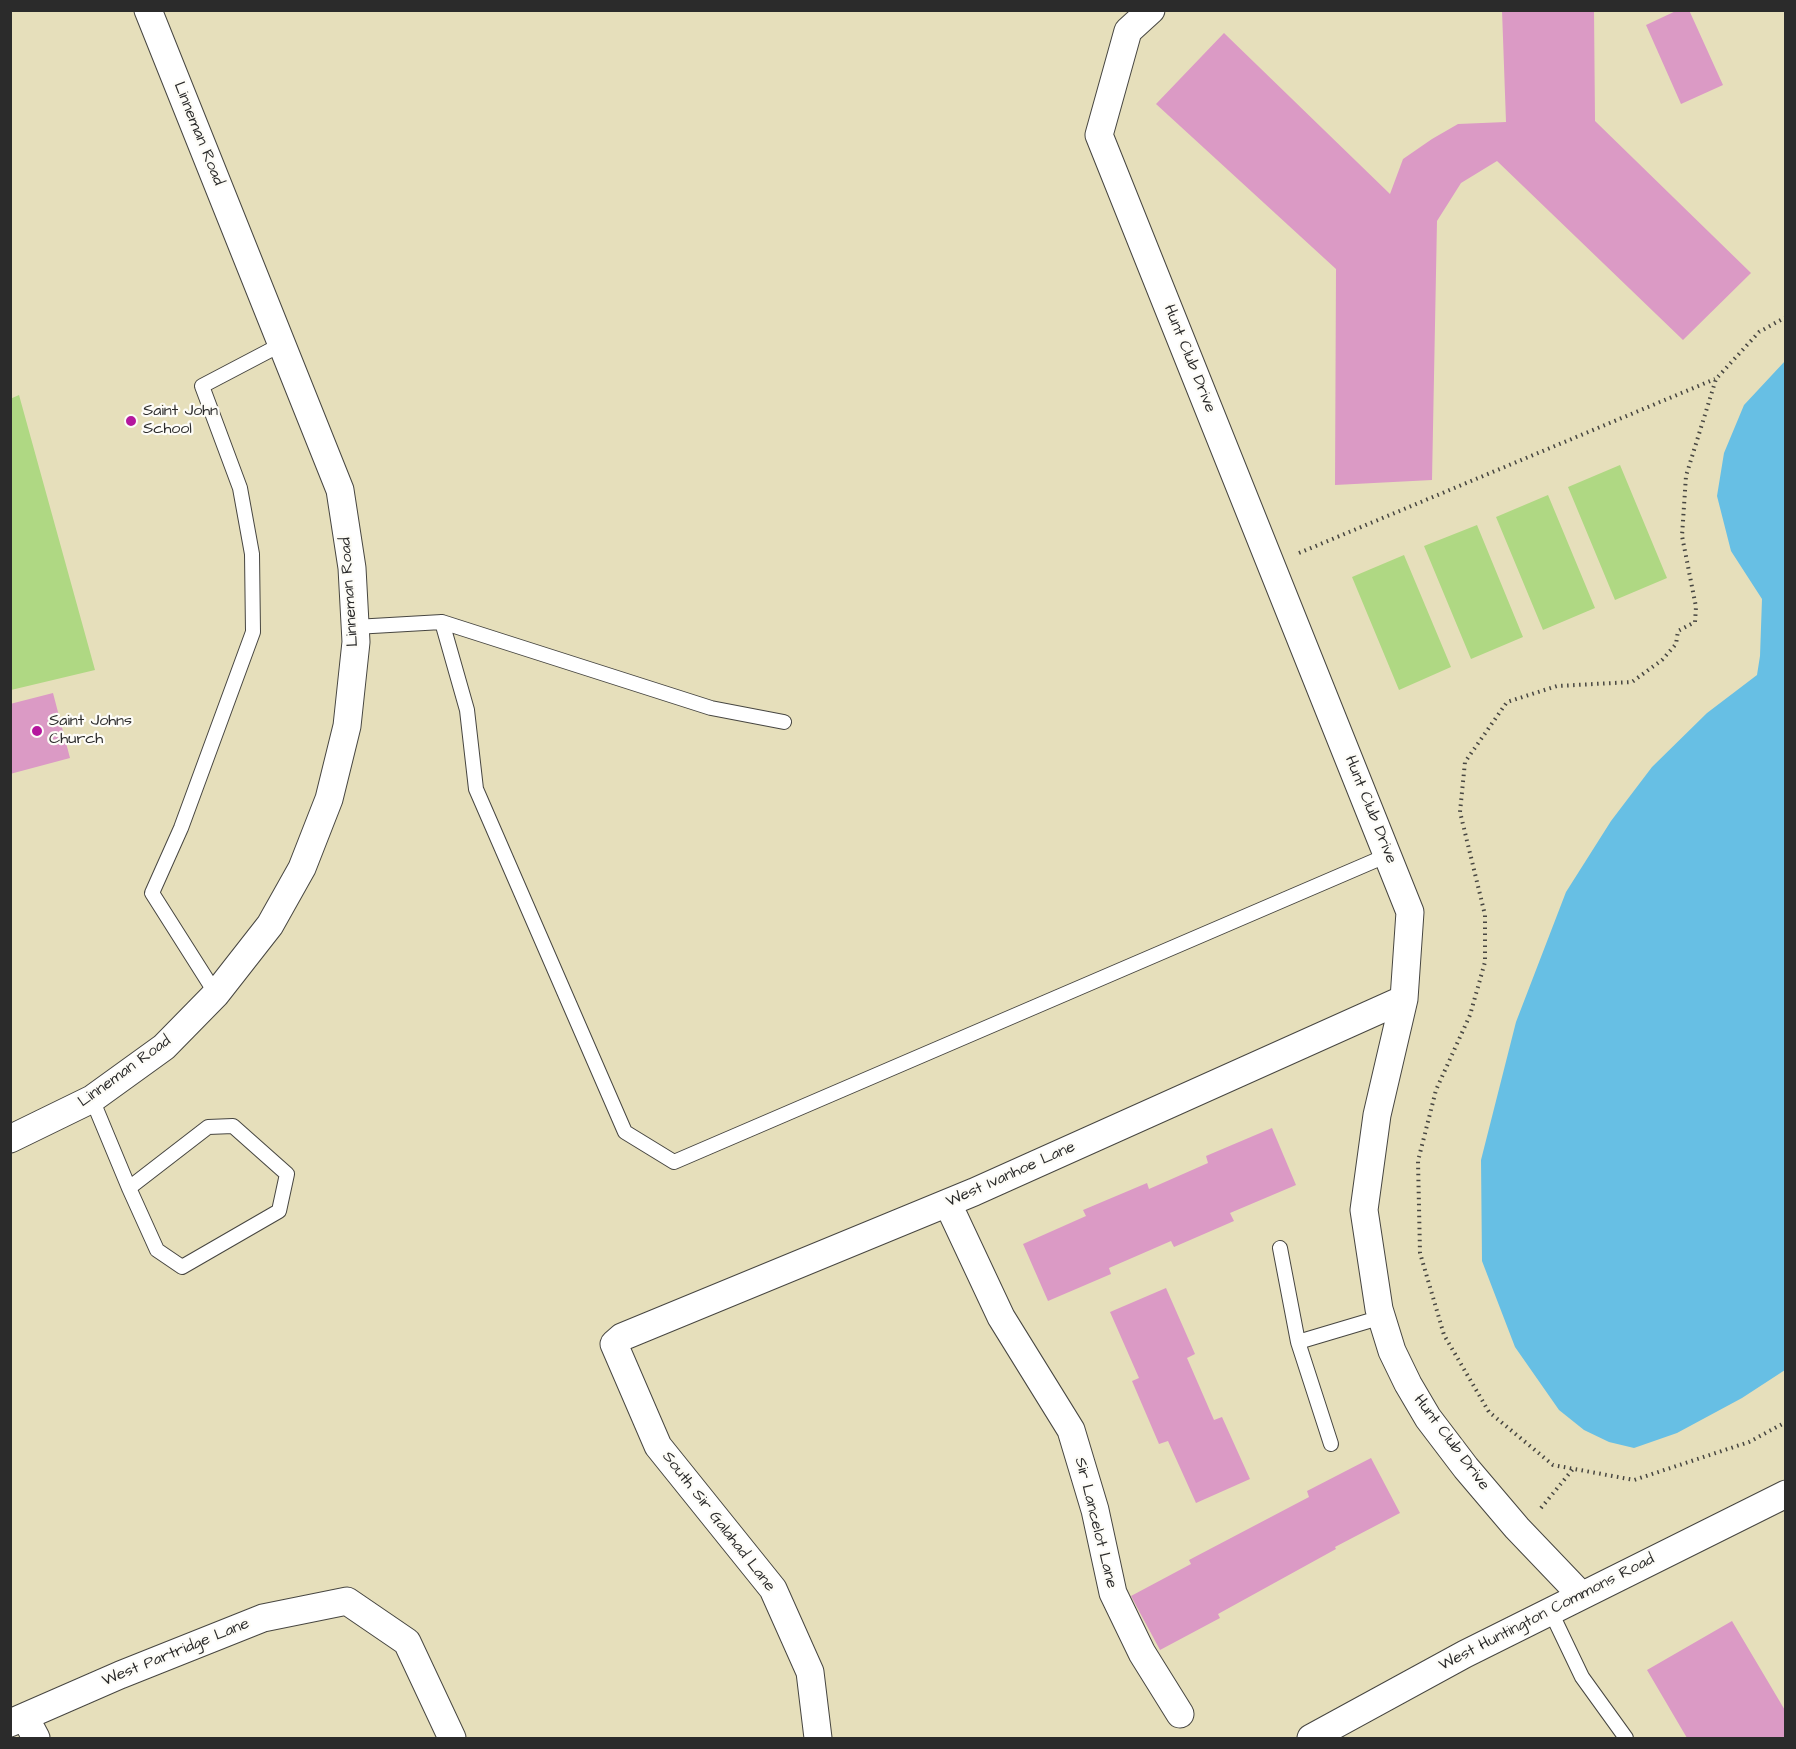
<!DOCTYPE html>
<html>
<head>
<meta charset="utf-8">
<style>
  body { margin:0 }
  #map { position:relative; width:1796px; height:1749px; overflow:hidden; background:#e6dfbb; font-family:"Architects Daughter",sans-serif }
  canvas { display:block }
  .frame { position:absolute; inset:0; border:12px solid #2b2b2b; pointer-events:none }
</style>
</head>
<body>
<div id="map">
<canvas width="1796" height="1749"></canvas>
<div class="frame"></div>
</div>
<script>
const g = document.querySelector('canvas').getContext('2d');
g.lineJoin = 'round';
function fillPath(path, color) { g.fillStyle = color; g.fill(path, 'evenodd'); }
const shape = rows => new Path2D(rows.map(r => 'M' + r).join(''));
function trace(path, color, width, dash) { g.strokeStyle = color; g.lineWidth = width; g.lineCap = dash ? 'butt' : 'round'; g.setLineDash(dash || []); g.stroke(path); }
function write(font, color, halo, rows, align = 'center') {
  g.font = font + ' "Architects Daughter",sans-serif'; g.lineWidth = 4.5; g.setLineDash([]); g.textBaseline = 'middle'; g.strokeStyle = halo; g.fillStyle = color; for (const [text, x, y, turn = 0] of rows) {
    g.save(); g.translate(x, y); g.rotate((+turn || 0) * Math.PI / 180); g.textAlign = isNaN(turn) ? turn : align; if (halo) g.strokeText(text, 0, 0); g.fillText(text, 0, 0); g.restore();
  }
}
const green = shape([
  [19,395,95,670,11,690,10,399],
  [1620,465,1667,578,1615,600,1568,487],
  [1548,495,1595,608,1543,630,1496,517],
  [1477,525,1523,637,1471,659,1424,546],
  [1404,555,1451,667,1399,690,1352,577]
]);
const water = shape([
  [1785,361,1785,1370,1742,1398,1677,1433,1634,1448,1609,1442,1584,1430,1559,1410,1515,1347,1482,1261,1481,1160,1516,1022,1566,892,1611,821,1652,767,1707,713,1757,675,1760,656,1762,599,1731,551,1717,496,1724,453,1744,405]
]);
const building = shape([
  [1502,10,1594,10,1595,121,1751,273,1683,340,1497,161,1461,183,1437,221,1432,480,1335,485,1336,269,1156,104,1224,33,1390,194,1403,159,1432,139,1458,124,1506,122],
  [1678,10,1689,10,1723,85,1681,104,1646,25],
  [53,693,70,758,10,774,10,704],
  [1272,1128,1296,1185,1230,1213,1234,1221,1174,1247,1171,1241,1109,1268,1111,1274,1048,1301,1023,1244,1086,1216,1083,1210,1147,1183,1149,1189,1208,1163,1206,1156],
  [1166,1288,1195,1354,1187,1358,1214,1420,1222,1417,1250,1479,1196,1503,1168,1441,1159,1444,1132,1381,1139,1378,1110,1312],
  [1371,1458,1400,1513,1335,1547,1336,1549,1218,1614,1220,1618,1160,1650,1131,1596,1191,1564,1189,1560,1309,1497,1307,1491],
  [1732,1621,1786,1712,1786,1738,1687,1738,1647,1670]
]);
const path = shape([
  [1786,317,1759,332,1716,379,1686,476,1682,536,1696,607,1695,622,1678,631,1676,644,1662,660,1632,682,1557,686,1507,702,1465,762,1460,812,1485,915,1485,962,1470,1015,1436,1090,1418,1161,1420,1253,1444,1335,1489,1412,1553,1465,1634,1480,1749,1442,1786,1422],
  [1299,553,1715,379],
  [1541,1508,1573,1469]
]);
const lane = shape([
  [442,622,467,710,476,789,625,1132,674,1162,1388,855],
  [355,627,442,622,711,708,784,722],
  [216,994,152,893,181,828,253,632,252,554,240,488,202,386,282,344],
  [92,1099,129,1188,157,1250,182,1267,279,1211,287,1174,233,1126,208,1127,129,1188],
  [1280,1248,1298,1342,1382,1317],
  [1298,1342,1331,1444],
  [1550,1610,1582,1677,1626,1738]
]);
const street = shape([
  [1151,10,1128,31,1099,135,1410,912,1404,999,1377,1115,1364,1210,1379,1309,1392,1351,1408,1384,1428,1418,1466,1468,1517,1528,1581,1595],
  [10,1139,92,1099,164,1047,216,994,270,925,302,868,329,799,347,726,356,642,352,568,340,490,148,10],
  [948,1204,1001,1317,1071,1430,1095,1510,1113,1593,1142,1653,1180,1714],
  [25,1717,36,1738],
  [10,1723,120,1675,263,1618,347,1601,407,1642,452,1738],
  [818,1738,810,1672,773,1589,658,1446,614,1344,622,1337,974,1192,1404,999],
  [1311,1738,1465,1654,1786,1494]
]);
const markers = [
  [131,421,6,"#b5179e"],
  [37,731,6,"#b5179e"]
];
const streetNames = [
  ["Linneman Road",198,134,68],
  ["Hunt Club Drive",1189,359,68],
  ["Linneman Road",350,592,-94],
  ["Hunt Club Drive",1370,810,68],
  ["Linneman Road",125,1072,-36],
  ["West Ivanhoe Lane",1011,1175,-24],
  ["Hunt Club Drive",1451,1443,53],
  ["South Sir Galahad Lane",718,1522,52],
  ["Sir Lancelot Lane",1095,1523,76],
  ["West Huntington Commons Road",1547,1613,-27],
  ["West Partridge Lane",176,1653,-22]
];
const poiNames = [
  ["Saint John",143,412],
  ["School",143,430],
  ["Saint Johns",49,722],
  ["Church",49,740]
];
fillPath(green, '#afd883');
fillPath(water, '#67bfe4');
fillPath(building, '#db9ac5');
trace(lane, '#474641', 16);
trace(street, '#474641', 29);
trace(path, '#474641', 4, [1.5, 4.5]);
trace(lane, '#fff', 14);
trace(street, '#fff', 27);
for (const [x, y, r, color] of markers) { const dot = new Path2D(); dot.arc(x, y, r, 0, 2 * Math.PI); g.fillStyle = color; g.fill(dot); trace(dot, '#fdfcf7', 2); }
write('16px', '#2b2b2b', '#fdfcf7', streetNames);
write('16px', '#2b2b2b', '#fdfcf7', poiNames, 'left');
</script>
</body>
</html>
